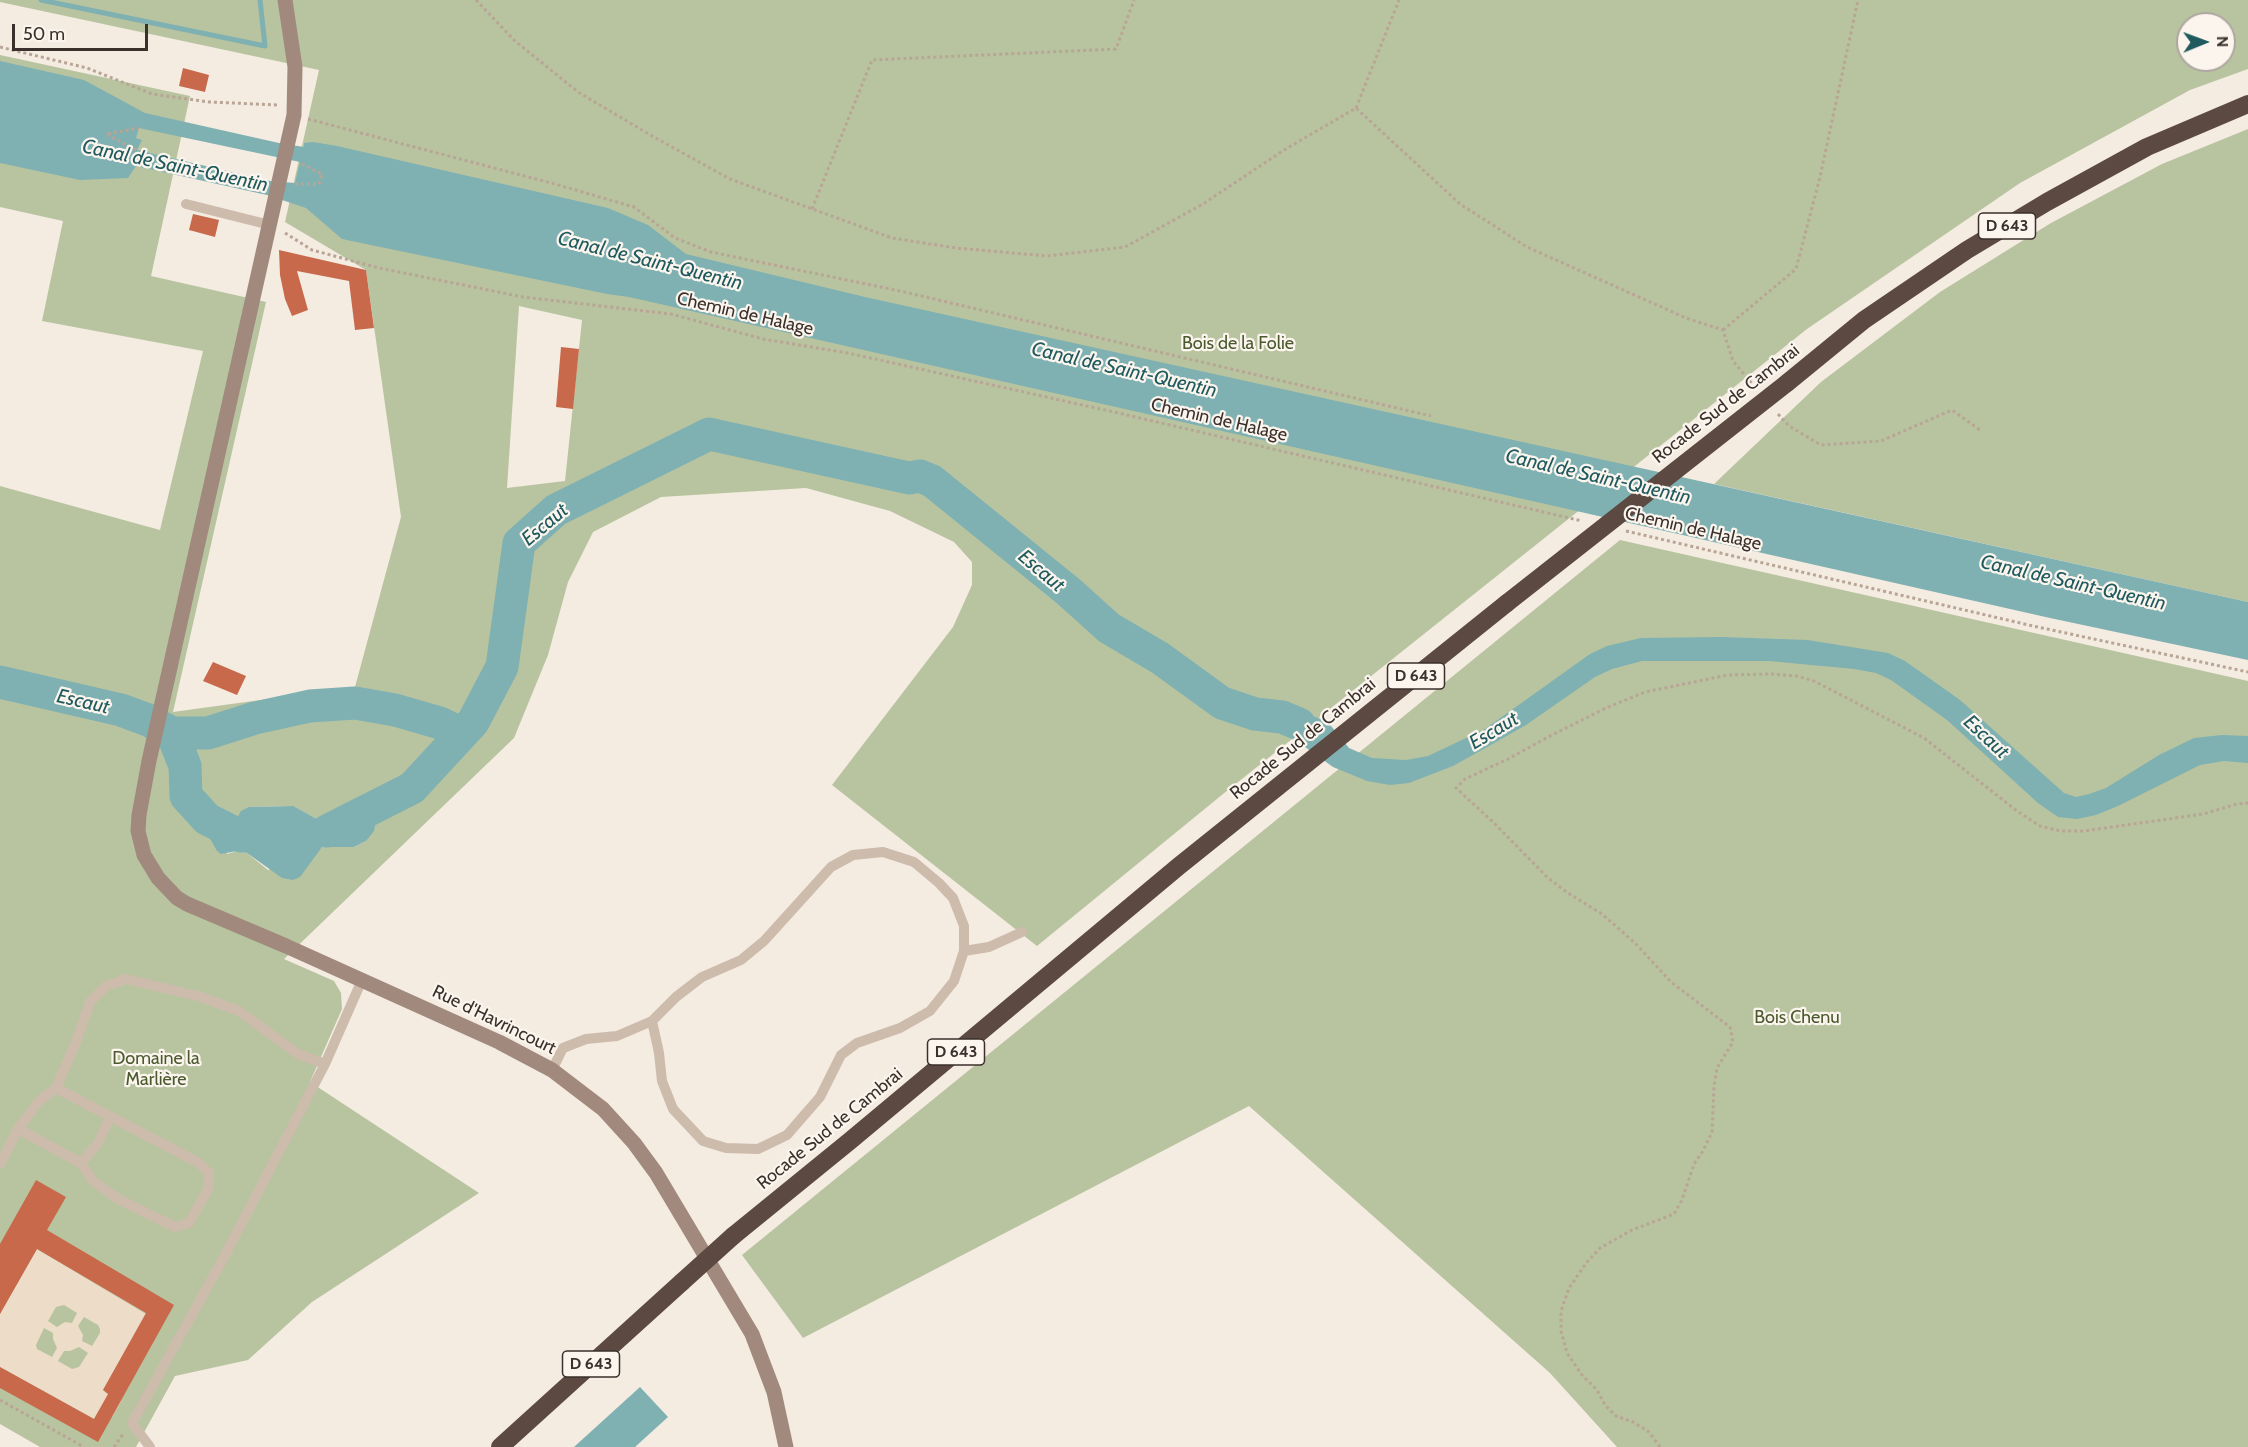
<!DOCTYPE html>
<html>
<head>
<meta charset="utf-8">
<style>
  body { margin:0 }
  #map { position:relative; width:2248px; height:1447px; overflow:hidden; background:#f4ebe1; font-family:Cabin,sans-serif }
  canvas { display:block }
  .north { position:absolute; left:2176px; top:12px; width:60px; height:60px; box-sizing:border-box; background:#fbf5ee; border:2px solid #aea6a0; border-radius:50%; rotate:89deg; font-size:16px; font-weight:700; line-height:24px; text-align:center; color:#3b302b }
  .north::after { content:''; display:block; margin:auto; width:21px; height:27px; background:#1f5a5e; clip-path:polygon(50% 0,100% 100%,50% 72%,0 100%) }
  .scale { position:absolute; left:12px; top:24px; width:136px; height:27px; box-sizing:border-box; border:3px solid #3b302b; border-top:0; padding-left:8px; font-size:18px; line-height:21px; white-space:nowrap; color:#3b302b; -webkit-text-stroke:4px #fbf5ee; paint-order:stroke }
</style>
</head>
<body>
<div id="map">
<canvas width="2248" height="1447"></canvas>
<div class="north">N</div>
<div class="scale">50 m</div>
</div>
<script>
const g = document.querySelector('canvas').getContext('2d');
g.lineJoin = 'round';
function fillPath(path, color) { g.fillStyle = color; g.fill(path, 'evenodd'); }
const shape = rows => new Path2D(rows.map(r => 'M' + r).join(''));
function trace(path, color, width, dash) { g.strokeStyle = color; g.lineWidth = width; g.lineCap = dash ? 'butt' : 'round'; g.setLineDash(dash || []); g.stroke(path); }
function write(font, color, halo, rows, align = 'center') {
  g.font = font + ' Cabin,sans-serif'; g.lineWidth = 4.5; g.setLineDash([]); g.textBaseline = 'middle'; g.strokeStyle = halo; g.fillStyle = color; for (const [text, x, y, turn = 0] of rows) {
    g.save(); g.translate(x, y); g.rotate((+turn || 0) * Math.PI / 180); g.textAlign = isNaN(turn) ? turn : align; if (halo) g.strokeText(text, 0, 0); g.fillText(text, 0, 0); g.restore();
  }
}
const green = shape([
  [0,0,2248,0,2248,69,2190,90,2020,183,1807,329,1223,794,1037,946,832,785,953,627,972,585,972,562,954,542,890,511,806,488,661,497,593,532,568,582,548,655,514,738,284,959,334,981,341,993,342,1009,310,1082,479,1193,312,1302,248,1360,175,1376,136,1447,40,1447,0,1424,0,486,160,530,203,351,42,321,63,221,0,207,0,55,190,96,151,276,266,302,173,712,355,687,401,517,366,270,285,222,319,70,0,2],
  [2188,24,2224,24,2224,60,2188,60],
  [519,306,582,320,565,481,507,488],
  [292,806,317,819,329,821,347,813,366,841,354,847,322,847,315,854,268,870,247,853,237,851,227,854,220,814,237,820,249,807],
  [2248,129,2248,602,1714,484,1821,382,1940,292,2051,223,2162,164],
  [1620,540,2248,681,2248,1447,1617,1447,1550,1373,1249,1106,803,1338,742,1255]
]);
const plaza = shape([
  [37,1249,146,1314,103,1390,121,1401,112,1417,99,1410,94,1419,0,1367,0,1314],
  [64,1305,77,1313,72,1323,65,1322,57,1327,48,1321,56,1307],
  [84,1317,98,1325,100,1329,100,1333,92,1346,82,1341,83,1335,78,1326],
  [44,1328,53,1333,53,1339,57,1348,52,1357,37,1349,36,1345],
  [79,1347,88,1353,79,1367,72,1369,58,1361,64,1351,70,1351]
]);
const water = shape([
  [0,61,84,80,145,113,279,143,304,147,304,143,313,142,337,146,608,208,648,225,686,254,865,297,2248,602,2248,660,2050,618,629,297,607,294,342,239,306,208,267,195,136,166,128,178,80,180,0,163],
  [139,128,300,162,295,183,270,181,137,150,142,140,136,138],
  [1721,637,1808,640,1888,653,1905,661,1960,700,2064,793,2076,797,2089,794,2106,788,2159,755,2194,738,2222,735,2248,736,2248,763,2224,761,2200,765,2118,806,2096,815,2077,819,2058,817,2038,803,1947,720,1891,680,1876,673,1854,669,1769,661,1642,661,1612,669,1595,677,1526,725,1489,746,1453,766,1409,783,1390,785,1367,781,1333,767,1305,747,1289,732,1276,727,1251,725,1258,700,1283,706,1327,721,1349,748,1372,758,1406,760,1428,756,1485,729,1590,654,1607,646,1641,638],
  [293,806,317,819,329,821,347,813,364,810,372,812,376,820,374,831,366,841,354,847,322,847,300,877,293,880,282,878,247,853,237,851,221,854,217,851,206,831,205,822,211,816,220,814,236,820,241,811,249,807],
  [640,1387,668,1417,635,1447,574,1447]
]);
const stream = shape([
  [41,0,265,46,260,0]
]);
const river = shape([
  [0,682,121,710,148,720,172,733,185,766,186,796,207,819,241,836,248,835],
  [172,733,208,733,255,718,310,706,355,703,395,710,440,723,462,734],
  [327,831,412,788,473,722,502,667,519,543,556,510,709,434,909,478,920,476,932,481,1068,591,1109,628,1160,658,1222,703,1255,714,1282,717,1299,724]
]);
const building = shape([
  [183,68,209,75,205,92,179,86],
  [193,214,219,220,215,237,189,230],
  [279,250,366,270,374,328,355,330,349,281,297,271,308,310,292,316,285,299,280,275],
  [561,347,579,349,573,409,556,407],
  [213,662,246,676,237,695,203,681],
  [36,1180,66,1197,47,1230,174,1305,98,1442,0,1388,0,1367,94,1419,108,1394,103,1390,146,1313,37,1249,0,1314,0,1244]
]);
const path = shape([
  [476,0,515,41,578,92,652,136,730,179,892,238,956,248,1047,256,1125,247,1203,204,1284,150,1356,108,1460,204,1527,247,1686,318,1723,330,1733,361,1754,386],
  [0,47,87,68,152,94,209,102,279,105],
  [1356,108,1399,0],
  [308,119,555,184,634,207,675,238,711,252,900,291,1431,416],
  [136,150,106,134,139,128],
  [295,184,319,184,322,174,300,163],
  [812,209,872,60,1116,49,1134,0],
  [285,233,312,250,379,268,523,297,671,314,763,339,848,353,1114,412,1582,521],
  [1723,330,1796,269,1820,177,1858,0],
  [1778,414,1789,426,1821,445,1881,441,1952,410,1980,430],
  [1626,531,2033,626,2248,672],
  [0,1400,84,1447],
  [114,1447,123,1434],
  [1660,1447,1649,1432,1633,1422,1616,1416,1605,1405,1597,1390,1582,1375,1567,1353,1561,1331,1561,1311,1569,1288,1587,1262,1600,1248,1632,1230,1674,1214,1682,1200,1694,1164,1703,1151,1712,1132,1714,1086,1717,1068,1733,1042,1730,1027,1671,982,1636,944,1602,914,1568,893,1548,878,1493,822,1456,788,1465,779,1508,759,1548,737,1606,708,1645,692,1728,675,1770,674,1797,676,1814,681,1924,738,2017,811,2040,826,2061,831,2084,831,2203,814,2237,804,2248,803]
]);
const lane = shape([
  [186,204,270,225],
  [883,852,914,862,939,883,953,898,964,926,964,951,954,981,930,1011,900,1028,857,1043,841,1055,820,1097,787,1135,758,1149,726,1148,703,1141,673,1109,662,1081,659,1053,652,1021,676,997,702,977,741,960,764,941,831,867,853,855,883,852],
  [964,951,989,947,1022,932],
  [552,1070,563,1048,586,1039,617,1036,652,1021],
  [18,1129,39,1101,56,1088],
  [81,1163,98,1143,110,1117],
  [0,1164,18,1129,81,1163,93,1181,118,1199,175,1227,189,1223,208,1189,209,1173,199,1163,56,1088,76,1042,90,1002,106,986,126,979,201,997,239,1011,298,1054,325,1064],
  [150,1447,132,1423,224,1257,325,1064,362,980]
]);
const secondary = shape([
  [285,0,295,67,294,115,149,761,139,815,138,831,144,855,158,878,177,898,187,904,286,946,499,1042,552,1070,603,1109,634,1143,656,1173,752,1334,774,1392,786,1447]
]);
const highway = shape([
  [1787,383,1864,320,1967,250,2047,202,2147,147,2248,104],
  [733,1236,851,1140,1179,866,1507,603],
  [500,1447,682,1282]
]);
const highwayBridge = shape([
  [1507,603,1787,383],
  [682,1282,733,1236]
]);
const shields = [
  [2007,226,57],
  [1416,676,57],
  [956,1052,57],
  [591,1364,57]
];
const shieldNames = [
  ["D 643",2007,226],
  ["D 643",1416,676],
  ["D 643",956,1052],
  ["D 643",591,1364]
];
const streetNames = [
  ["Chemin de Halage",745,314,13],
  ["Rocade Sud de Cambrai",1726,404,-38],
  ["Chemin de Halage",1219,420,13],
  ["Chemin de Halage",1693,529,13],
  ["Rocade Sud de Cambrai",1303,739,-39],
  ["Rue d'Havrincourt",494,1020,26],
  ["Rocade Sud de Cambrai",830,1129,-39]
];
const parkNames = [
  ["Bois de la Folie",1238,344],
  ["Bois Chenu",1797,1018],
  ["Domaine la",156,1059],
  ["Marlière",156,1080]
];
const waterNames = [
  ["Canal de Saint-Quentin",175,166,12],
  ["Canal de Saint-Quentin",650,261,14],
  ["Canal de Saint-Quentin",1124,370,13],
  ["Canal de Saint-Quentin",1598,477,13],
  ["Escaut",545,525,-40],
  ["Escaut",1041,571,40],
  ["Canal de Saint-Quentin",2073,583,13],
  ["Escaut",83,702,13],
  ["Escaut",1494,731,-31],
  ["Escaut",1986,737,43]
];
fillPath(green, '#b8c4a0');
fillPath(plaza, '#ecdcc8');
fillPath(water, '#7fb0b2');
trace(stream, '#7fb0b2', 5);
trace(river, '#7fb0b2', 33);
fillPath(building, '#c8694b');
trace(path, '#b9a596', 3, [3, 3]);
trace(lane, '#cdbbac', 10);
trace(secondary, '#a18a7d', 15);
trace(highway, '#5c4a42', 18);
trace(highwayBridge, '#5c4a42', 18);
for (const [x, y, w] of shields) { const box = new Path2D(); box.roundRect(x - w / 2, y - 13, w, 26, 4.5); g.fillStyle = '#fbf5ee'; g.fill(box); trace(box, '#3b302b', 1.5); }
write('bold 16px', '#3b302b', null, shieldNames);
write('18px', '#3b302b', '#fbf5ee', streetNames);
write('18px', '#4a5a2e', '#fbf5ee', parkNames);
write('italic 20px', '#1f5a5e', '#fbf5ee', waterNames);
</script>
</body>
</html>
